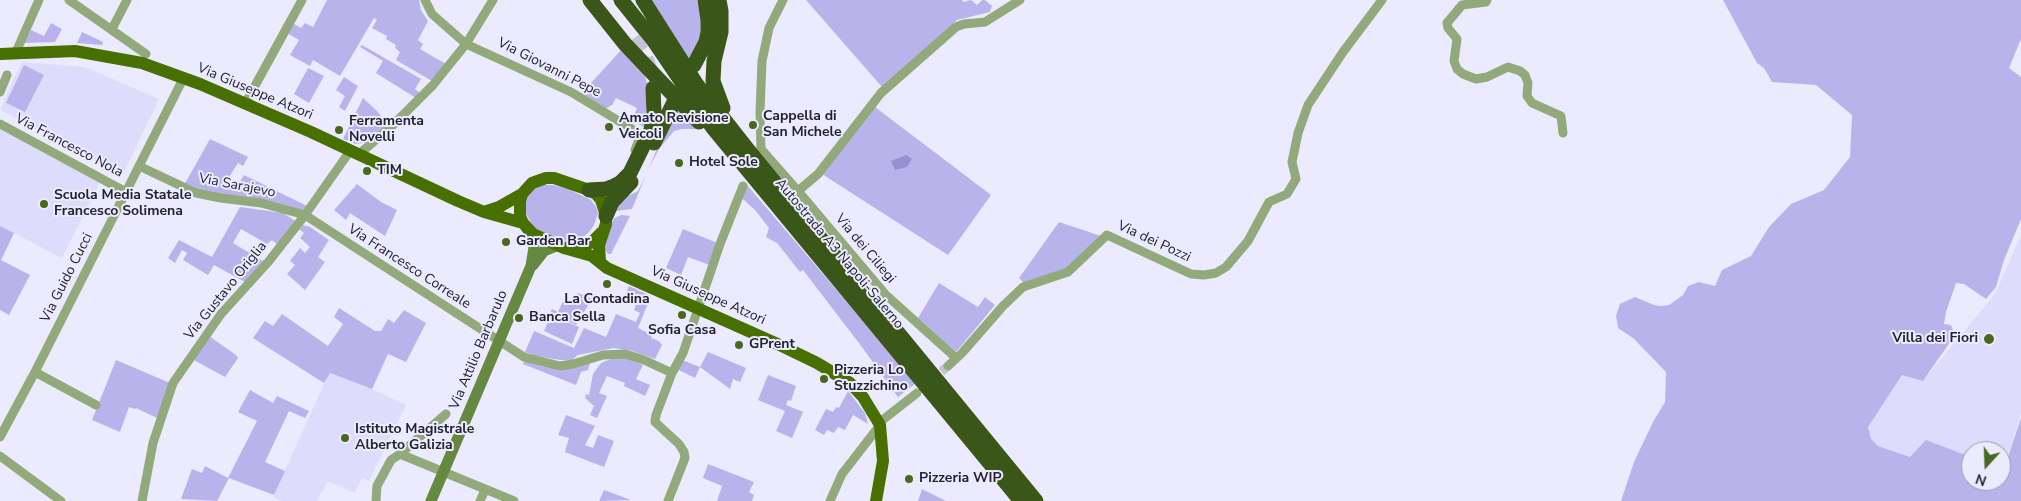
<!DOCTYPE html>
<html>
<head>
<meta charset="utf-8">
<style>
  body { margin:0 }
  #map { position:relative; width:2021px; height:501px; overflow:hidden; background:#ebeafe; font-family:"Nunito Sans",sans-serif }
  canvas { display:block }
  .north { position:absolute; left:1961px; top:441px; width:50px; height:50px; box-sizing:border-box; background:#ebeafe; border:1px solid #9b9aab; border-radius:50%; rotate:200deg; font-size:14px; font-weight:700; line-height:20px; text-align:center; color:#23222e }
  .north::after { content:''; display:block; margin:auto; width:18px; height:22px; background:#47681e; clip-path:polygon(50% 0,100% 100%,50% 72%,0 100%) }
</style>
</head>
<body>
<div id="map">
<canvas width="2021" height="501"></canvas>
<div class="north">N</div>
</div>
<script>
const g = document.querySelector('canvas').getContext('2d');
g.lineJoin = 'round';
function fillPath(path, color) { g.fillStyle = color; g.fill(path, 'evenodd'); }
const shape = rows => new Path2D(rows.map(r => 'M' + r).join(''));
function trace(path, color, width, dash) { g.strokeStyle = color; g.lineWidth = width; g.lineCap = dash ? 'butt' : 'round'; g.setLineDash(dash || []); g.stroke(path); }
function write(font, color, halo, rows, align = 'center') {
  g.font = font + ' "Nunito Sans",sans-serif'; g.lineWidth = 4; g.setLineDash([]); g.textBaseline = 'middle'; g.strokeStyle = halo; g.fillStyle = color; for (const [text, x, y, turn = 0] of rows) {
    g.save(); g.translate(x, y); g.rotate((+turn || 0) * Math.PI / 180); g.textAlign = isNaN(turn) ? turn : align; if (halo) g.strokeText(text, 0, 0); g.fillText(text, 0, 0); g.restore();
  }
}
const built = shape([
  [22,62,85,67,159,99,123,174,0,110],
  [0,129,100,182,62,258,0,226],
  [2021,235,2021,413,2004,469,2001,468,2001,451,1971,451,1971,457,1926,441,1910,457,1878,446,1870,439,1868,426,1902,375,1923,381,1995,294],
  [329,373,372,389,406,405,369,481,362,478,355,493,328,481,317,501,282,501,273,497]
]);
const green = shape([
  [327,0,419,0,421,10,428,21,418,40,423,44,420,49,446,64,432,81,396,60,400,52,395,48,396,45,386,39,387,36,372,28,377,20,374,18,340,76,313,60,310,66,290,55,299,40,287,33,294,24,301,28,305,23,313,27],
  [651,0,697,0,701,18,700,38,690,61],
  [806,0,962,0,964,2,971,0,977,5,982,0,985,0,992,6,990,12,957,20,935,42,882,87],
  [1723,0,2021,0,2021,39,2009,68,2021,77,2021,219,2004,260,1996,287,1986,299,1964,284,1956,283,1946,312,1944,324,1951,325,1955,335,1923,381,1902,375,1868,427,1871,439,1878,446,1910,457,1926,440,1971,457,1971,481,2001,481,2001,468,2004,469,2021,418,2021,501,1621,501,1634,462,1653,422,1665,402,1666,372,1633,338,1618,328,1616,316,1620,304,1635,297,1654,305,1661,306,1669,305,1683,295,1688,286,1699,282,1715,286,1722,270,1751,256,1769,227,1791,204,1824,190,1850,157,1852,115,1816,85,1772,82,1764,68,1757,63],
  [51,23,62,29,55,42,24,43,31,30,44,36],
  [82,32,103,42,102,45,77,43],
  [362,45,421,79,415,89,420,93,416,98,376,73,383,61,360,47],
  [623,48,644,73,647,83,647,105,644,127,638,124,641,118,634,115,637,108,616,98,612,105,605,109,581,94],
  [24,65,44,75,25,112,6,103],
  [308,68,324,76,309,103,294,94],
  [344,77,358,86,345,111,339,107,345,96,336,90],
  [363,98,378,112,387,125,366,142,356,144,343,139],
  [674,107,696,129,682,129,674,131,659,149,649,168],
  [875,107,991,195,948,255,822,174],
  [210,139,248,157,243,166,238,163,226,182,236,188,244,175,307,206,301,214,183,187],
  [646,175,632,209,616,211,610,216,622,199,638,191],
  [357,184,381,202,397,210,385,236,350,213,346,220,334,210],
  [540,185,553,185,568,189,591,200,596,207,598,213,594,225,589,232,579,240,571,242,555,238,534,228,525,212,526,197,534,188],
  [747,185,916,383,898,397,862,347,803,270,800,272,777,243,766,237,769,228,755,210,742,198],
  [240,207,283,213,297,222,279,246,272,240,267,244,241,229,233,243,263,261,245,282,214,265,208,275,183,260,187,253,182,250,175,263,168,258,179,240,212,257],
  [621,215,630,216,611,254,608,254,603,247,610,224,615,218],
  [1059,222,1101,236,1066,270,1024,283,1019,278],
  [303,225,310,227,329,240,318,257,325,262,305,290,287,274,295,265,290,261,300,248,305,253,310,247,300,238,304,233,299,229],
  [0,226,14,233,1,260,30,275,9,315,0,310],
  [683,229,720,244,712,266,688,257,681,275,666,268],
  [939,283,978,307,985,297,995,305,956,352,918,318],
  [629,286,651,296,638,328,652,335,651,338,659,341,662,345,655,359,632,351,614,348,578,355,572,360,560,360,536,356,525,352,534,331,574,348,584,328,606,337,616,314,636,322,640,313,634,310,637,302,624,297],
  [578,293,592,299,576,325,550,313,552,309,558,312,563,301,571,304],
  [339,308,375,331,381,331,388,319,394,323,404,310,426,323,406,362,388,354,372,389,330,373,324,383,253,338,265,321,273,326,282,314,328,346,343,324,334,317],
  [551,315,579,327,572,344,544,331],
  [209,336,236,355,238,358,225,377,192,359],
  [708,352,746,368,740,382,733,379,730,389,700,367,695,378,677,369,682,360,700,367],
  [616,357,624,357,643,365,636,379,650,385,645,396,624,386,625,383,607,376,599,393,607,396,597,418,590,415,594,406,585,398,586,394,589,395,593,374,601,363],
  [525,358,548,364,591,359,588,370,581,372,576,385,523,364],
  [116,360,170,383,157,418,136,408,135,409,129,407,120,432,92,420],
  [768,375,796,386,791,401,788,400,786,405,803,412,792,438,776,431,785,411,758,400],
  [250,390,273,403,277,396,309,411,305,418,289,411,265,462,285,471,274,495,229,478,217,501,181,499,192,469,202,473,205,466,228,478,257,421,238,412],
  [848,391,865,413,868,424,853,415,845,430,838,427,834,433,827,430,824,435,815,430,826,409,833,412,836,407,839,408],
  [566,415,595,426,585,445,593,448,598,435,614,441,604,467,565,452,569,438,558,435],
  [708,464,754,482,749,492,754,495,752,501,717,501,722,486,703,478],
  [922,489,946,501,918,501],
  [604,490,631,500,599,501]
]);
const water = shape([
  [906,155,912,159,907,167,895,170,891,161]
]);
const streetTunnel = shape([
  [931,380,948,366]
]);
const highwayTunnel = shape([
  [633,39,645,55,650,70]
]);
const street = shape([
  [69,0,146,54],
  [425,0,432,14,466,44,571,92,637,132,639,140,635,150],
  [1487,0,1486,2,1462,5,1447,23,1448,28,1457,39,1454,61,1457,69,1463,74,1476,79,1487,77,1508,67,1520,71,1525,75,1528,83,1527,96,1532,103,1561,116,1563,133],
  [112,29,127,0],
  [16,52,39,0],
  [0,92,7,75],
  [245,104,302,0],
  [0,124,126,192],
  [761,149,798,191,885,294,956,358],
  [758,153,761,149,760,112,762,61,769,28,783,0],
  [358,155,393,125,433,85,466,44,493,0],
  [139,166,196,193,221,198,261,203,305,215,524,357,560,366,573,364,603,355,625,354,644,360,672,373],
  [798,191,818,174,881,93,956,27,964,24,985,22,1020,0],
  [948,366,962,353,1003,306,1023,287,1068,272,1107,235,1191,274,1204,275,1216,273,1226,267,1248,241,1269,202,1287,194,1296,179,1292,162,1298,133,1308,105,1343,52,1382,0],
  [35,372,96,405],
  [880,422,917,393],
  [0,437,35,372,184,77],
  [400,454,514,501],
  [0,456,61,501],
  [142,501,153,443,173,383,221,314,269,261,305,215,350,151],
  [376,501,377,486,391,460,400,454,446,414],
  [480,501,485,490],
  [668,501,685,458,684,452,679,444,655,422,656,415,672,373,683,353,720,244,743,186],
  [830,501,842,474,880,425]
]);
const secondary = shape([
  [533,265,544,251,559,245],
  [431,501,531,266,534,247,531,235,527,229]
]);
const primary = shape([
  [0,54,75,51,142,63,200,84,311,132,458,201,484,212,523,223],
  [484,212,499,207,522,194],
  [564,248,592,256,607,268,782,346,817,363,850,383,863,397,880,425,883,461,876,501],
  [600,261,599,245,606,224,606,216,601,200,596,194,589,190,554,178,546,178,532,183,522,194,520,201,520,216,523,223,533,234,564,248,583,246,591,243,602,232]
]);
const highway = shape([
  [590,0,625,44,699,122],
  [621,0,654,41,713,128,1021,501],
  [643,0,697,85,748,150,1036,501],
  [719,0,721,11,721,32,714,61,713,81,723,108],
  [694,65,706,42,708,32,708,20,705,0],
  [654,143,674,102],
  [589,190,606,189,614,186,620,183,630,173,651,130,654,113,653,88],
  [606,216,612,202,631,182]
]);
const markers = [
  [753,125,5,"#47681e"],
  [609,127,5,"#47681e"],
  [339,130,5,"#47681e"],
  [679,163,5,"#47681e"],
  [367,171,5,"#47681e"],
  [44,204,5,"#47681e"],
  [506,242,5,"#47681e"],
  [607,284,5,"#47681e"],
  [682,315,5,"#47681e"],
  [519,318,5,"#47681e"],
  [1989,339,6,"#47681e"],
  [739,345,5,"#47681e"],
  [824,379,5,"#47681e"],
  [345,438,5,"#47681e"],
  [909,479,5,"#47681e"]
];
const streetNames = [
  ["Via Giovanni Pepe",549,68,27],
  ["Via Giuseppe Atzori",255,92,23],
  ["Via Francesco Nola",69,146,28],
  ["Via Sarajevo",237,186,11],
  ["Via dei Pozzi",1154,242,25],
  ["Via dei Ciliegi",865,249,50],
  ["Autostrada A3 Napoli-Salerno",839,254,50],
  ["Via Francesco Correale",409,267,33],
  ["Via Guido Cucci",67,278,-63],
  ["Via Gustavo Origlia",226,291,-51],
  ["Via Giuseppe Atzori",708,296,24],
  ["Via Attilio Barbarulo",479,350,-67]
];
const poiNames = [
  ["Cappella di",763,117],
  ["San Michele",763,133],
  ["Amato Revisione",619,119],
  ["Veicoli",619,135],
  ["Ferramenta",349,122],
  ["Novelli",349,138],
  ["Hotel Sole",689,163],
  ["TIM",377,171],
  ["Scuola Media Statale",54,196],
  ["Francesco Solimena",54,212],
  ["Garden Bar",516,242],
  ["La Contadina",607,300,"center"],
  ["Banca Sella",529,318],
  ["Sofia Casa",682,331,"center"],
  ["Villa dei Fiori",1978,339,"right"],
  ["GPrent",749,345],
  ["Pizzeria Lo",834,371],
  ["Stuzzichino",834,387],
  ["Istituto Magistrale",355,430],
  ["Alberto Galizia",355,446],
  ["Pizzeria WIP",919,479]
];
fillPath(built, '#dedcfc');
fillPath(green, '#b9b3ec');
fillPath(water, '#9990d4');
trace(streetTunnel, '#c3c2d4', 9, [9, 4.5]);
trace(highwayTunnel, '#c3c2d4', 15, [15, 8]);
trace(street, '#92aa7b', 9);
trace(secondary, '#668941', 11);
trace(primary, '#477000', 12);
trace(highway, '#3a5618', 15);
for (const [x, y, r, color] of markers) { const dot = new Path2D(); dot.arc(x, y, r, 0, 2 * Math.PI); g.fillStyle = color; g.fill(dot); trace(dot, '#ebeafe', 2); }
write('14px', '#23222e', '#ebeafe', streetNames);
write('bold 14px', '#23222e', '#ebeafe', poiNames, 'left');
</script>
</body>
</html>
